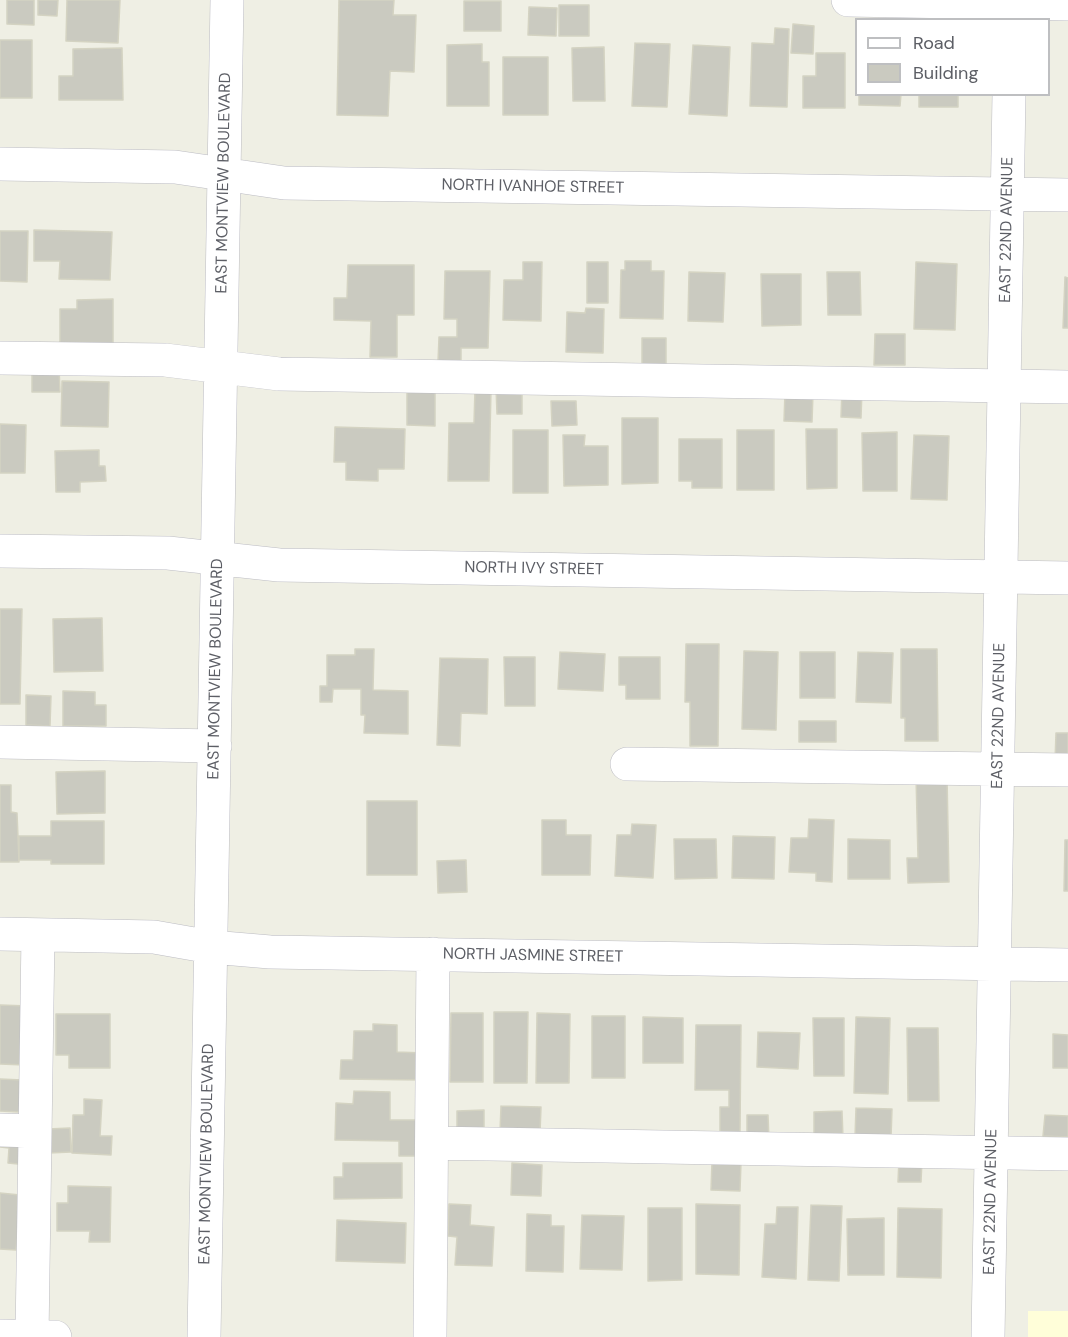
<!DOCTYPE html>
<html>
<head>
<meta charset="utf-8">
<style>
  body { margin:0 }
  #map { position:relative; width:1068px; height:1337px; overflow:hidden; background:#efefe4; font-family:"DM Sans",sans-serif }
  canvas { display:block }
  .legend { position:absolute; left:855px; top:18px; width:195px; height:78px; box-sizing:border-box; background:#fff; border:2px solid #bebfc1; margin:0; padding:8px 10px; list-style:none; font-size:18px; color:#5c5e65 }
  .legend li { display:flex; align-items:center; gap:12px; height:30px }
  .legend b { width:30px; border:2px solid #bebfc1 }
</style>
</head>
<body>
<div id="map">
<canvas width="1068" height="1337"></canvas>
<ul class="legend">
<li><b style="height:8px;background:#fff"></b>Road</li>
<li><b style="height:16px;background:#cacac0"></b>Building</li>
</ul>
</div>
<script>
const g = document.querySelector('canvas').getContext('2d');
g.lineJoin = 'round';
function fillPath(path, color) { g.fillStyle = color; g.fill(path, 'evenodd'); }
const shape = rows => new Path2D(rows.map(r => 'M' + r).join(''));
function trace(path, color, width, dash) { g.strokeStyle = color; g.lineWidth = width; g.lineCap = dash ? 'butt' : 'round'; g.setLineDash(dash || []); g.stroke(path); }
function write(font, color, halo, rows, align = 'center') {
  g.font = font + ' "DM Sans",sans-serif'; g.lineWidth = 4.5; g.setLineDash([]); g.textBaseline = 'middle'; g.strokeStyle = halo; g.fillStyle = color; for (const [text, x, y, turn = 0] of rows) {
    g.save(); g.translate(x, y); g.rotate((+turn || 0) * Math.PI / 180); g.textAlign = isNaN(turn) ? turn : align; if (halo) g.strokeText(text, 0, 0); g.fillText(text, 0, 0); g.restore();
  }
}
const commercial = shape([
  [1028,1311,1068,1311,1068,1337,1028,1337]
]);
const building = shape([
  [7,0,34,0,34,25,7,24,7,0],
  [38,0,58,0,57,16,38,15,38,0],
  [67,0,120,0,118,43,66,41,67,0],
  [339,0,394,0,393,15,416,15,414,72,390,71,388,116,337,115,339,0],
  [464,1,501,1,501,31,464,31,464,1],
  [559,5,589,5,589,36,559,36,559,5],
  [529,7,557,8,556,36,528,35,529,7],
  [793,24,814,26,813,54,791,53,793,24],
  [775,28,789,29,787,107,750,106,752,43,774,44,775,28],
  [0,40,32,40,32,98,0,98,0,40],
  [635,43,670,44,667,107,632,106,635,43],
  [482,44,482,62,489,62,489,106,447,106,447,45,482,44],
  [693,45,730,47,727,116,689,114,693,45],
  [604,47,605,101,573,101,572,48,604,47],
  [122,48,123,100,59,100,59,76,73,76,73,49,122,48],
  [816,53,845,53,845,108,803,108,803,76,816,76,816,53],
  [503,57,548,57,548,115,503,115,503,57],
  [859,94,901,94,900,106,859,105,859,94],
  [919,94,958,94,958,107,919,107,919,94],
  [34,230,112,232,110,280,59,279,60,261,34,261,34,230],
  [0,231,28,231,27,282,0,281,0,231],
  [625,261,651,261,651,271,664,271,663,319,620,318,621,270,625,270,625,261],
  [523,262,542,262,541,321,503,320,504,280,523,280,523,262],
  [587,262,608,262,608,303,587,303,587,262],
  [916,262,957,264,955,330,914,329,916,262],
  [348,265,414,265,414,315,397,315,397,357,370,357,371,321,334,320,334,298,347,298,348,265],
  [445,271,490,271,488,348,461,348,461,362,438,362,439,337,457,337,457,319,444,319,445,271],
  [689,272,725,273,723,322,688,321,689,272],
  [827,272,860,272,861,315,828,315,827,272],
  [761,274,801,274,801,325,762,326,761,274],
  [1065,277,1068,278,1068,328,1063,328,1065,277],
  [113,299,113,344,60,345,60,309,77,309,77,300,113,299],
  [586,308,604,309,603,353,566,352,567,312,585,313,586,308],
  [875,334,905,334,905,365,874,365,875,334],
  [642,338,666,338,666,366,642,366,642,338],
  [32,367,59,367,60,392,32,392,32,367],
  [62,381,109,382,108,427,61,426,62,381],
  [496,387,522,387,522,414,497,414,496,387],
  [475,389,491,389,489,481,448,481,449,423,474,423,475,389],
  [842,389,862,390,861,418,841,417,842,389],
  [407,391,435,391,435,426,407,425,407,391],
  [785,392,813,393,812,422,784,421,785,392],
  [551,401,576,401,577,425,552,426,551,401],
  [622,418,658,418,658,483,622,484,622,418],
  [0,424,26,425,25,473,0,473,0,424],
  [335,427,405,429,404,469,378,469,378,481,346,480,346,462,334,462,335,427],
  [806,429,837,429,837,488,807,489,806,429],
  [513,430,548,430,548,493,513,493,513,430],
  [737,430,774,430,774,490,737,490,737,430],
  [897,432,897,491,863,491,862,433,897,432],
  [563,435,585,435,584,446,608,446,608,485,564,486,563,435],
  [914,435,949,436,947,500,911,499,914,435],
  [679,439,722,439,722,488,692,488,692,481,679,481,679,439],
  [99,450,99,466,105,466,106,481,80,482,80,492,56,492,55,451,99,450],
  [0,609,22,609,20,704,0,704,0,609],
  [102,618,103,671,54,672,53,619,102,618],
  [686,644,719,644,718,746,690,746,690,702,685,702,686,644],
  [355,649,374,649,373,690,408,691,408,734,364,733,365,715,361,715,361,689,333,689,332,702,320,702,320,686,327,686,327,655,355,655,355,649],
  [901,649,937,649,938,741,905,741,905,718,901,718,901,649],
  [744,651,778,652,776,730,742,729,744,651],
  [560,652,605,654,603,691,558,689,560,652],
  [800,652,835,652,835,698,800,698,800,652],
  [858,652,893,653,891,703,856,702,858,652],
  [504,657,535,657,535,706,505,706,504,657],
  [619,657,660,657,660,699,626,699,626,685,619,685,619,657],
  [440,658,488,659,487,714,461,713,460,746,437,745,440,658],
  [63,691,95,692,95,705,106,705,106,726,63,726,63,691],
  [26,695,51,696,50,726,26,725,26,695],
  [799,721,836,721,836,742,799,742,799,721],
  [1056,733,1068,733,1068,762,1055,761,1056,733],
  [105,771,105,813,57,814,56,772,105,771],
  [916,776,947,776,949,882,908,883,907,858,918,858,916,776],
  [0,785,11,785,11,812,17,813,19,862,0,862,0,785],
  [367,801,417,801,417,875,367,875,367,801],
  [809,819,834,820,832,882,816,881,816,873,789,872,791,838,808,838,809,819],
  [542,820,566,820,566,835,591,835,590,875,542,875,542,820],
  [51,821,104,821,104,864,51,864,51,860,19,860,19,836,51,836,51,821],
  [632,824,656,825,653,878,615,876,617,835,631,835,632,824],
  [733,836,775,837,774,879,732,878,733,836],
  [674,839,716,839,717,878,675,879,674,839],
  [848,839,890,840,890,879,848,879,848,839],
  [1065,840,1068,840,1068,891,1064,891,1065,840],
  [466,860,467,892,438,893,437,861,466,860],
  [0,1005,28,1006,25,1065,0,1064,0,1005],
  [494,1012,528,1012,527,1083,494,1083,494,1012],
  [451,1013,483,1013,483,1082,450,1082,451,1013],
  [537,1013,570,1014,569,1083,536,1083,537,1013],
  [56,1014,110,1014,110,1068,69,1068,69,1055,56,1055,56,1014],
  [592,1016,625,1016,625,1078,592,1078,592,1016],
  [643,1017,683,1018,683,1063,643,1063,643,1017],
  [856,1017,890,1018,888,1094,854,1093,856,1017],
  [813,1018,844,1018,844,1076,814,1076,813,1018],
  [373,1024,397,1025,397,1052,424,1053,423,1080,340,1079,341,1060,353,1060,354,1031,373,1031,373,1024],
  [696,1025,741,1025,740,1132,720,1132,720,1107,729,1107,729,1090,695,1090,696,1025],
  [907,1028,938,1028,939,1101,908,1101,907,1028],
  [758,1032,800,1033,798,1069,757,1067,758,1032],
  [1053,1034,1068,1035,1068,1068,1053,1068,1053,1034],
  [0,1079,22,1080,19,1112,0,1111,0,1079],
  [354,1091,390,1092,390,1120,423,1120,422,1156,399,1156,399,1141,335,1140,336,1103,353,1104,354,1091],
  [84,1099,102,1100,100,1136,112,1136,111,1155,72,1153,73,1115,84,1115,84,1099],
  [501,1106,541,1107,540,1133,500,1132,501,1106],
  [856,1108,892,1109,891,1138,855,1137,856,1108],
  [484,1110,484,1137,457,1137,457,1111,484,1110],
  [842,1111,843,1138,814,1138,814,1112,842,1111],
  [747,1115,768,1115,769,1141,747,1141,747,1115],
  [1045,1115,1068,1116,1068,1137,1043,1136,1045,1115],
  [70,1128,71,1152,49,1153,48,1129,70,1128],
  [0,1132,30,1134,28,1165,8,1163,9,1148,0,1147,0,1132],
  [899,1159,922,1160,921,1182,898,1182,899,1159],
  [712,1161,741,1162,740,1191,711,1190,712,1161],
  [343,1163,402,1163,402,1198,334,1199,334,1177,343,1177,343,1163],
  [512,1163,542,1165,541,1196,511,1195,512,1163],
  [68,1186,111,1187,110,1242,89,1242,90,1231,57,1231,57,1203,68,1203,68,1186],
  [0,1193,20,1195,16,1250,0,1249,0,1193],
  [449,1204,471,1205,470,1225,494,1227,492,1266,455,1265,457,1237,448,1236,449,1204],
  [696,1204,740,1205,739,1275,696,1274,696,1204],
  [811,1205,842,1206,839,1281,808,1280,811,1205],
  [777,1207,798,1207,796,1279,762,1277,765,1224,776,1224,777,1207],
  [648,1208,682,1208,682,1280,648,1281,648,1208],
  [898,1208,942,1209,941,1278,897,1277,898,1208],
  [527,1214,551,1215,551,1226,564,1226,563,1272,526,1271,527,1214],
  [582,1215,624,1216,622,1270,580,1269,582,1215],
  [884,1218,884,1275,848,1275,847,1219,884,1218],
  [337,1220,406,1223,405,1263,336,1261,337,1220]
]);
const minor = shape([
  [848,0,1068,4],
  [0,164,175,167,284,183,1068,195],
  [0,358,165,360,279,374,1068,387],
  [0,551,168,553,279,565,1068,578],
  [0,742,215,746],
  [627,764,1068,770],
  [0,934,154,937,211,947,270,952,1068,965],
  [0,1130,34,1131],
  [432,1143,1068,1154],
  [0,1336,55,1337],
  [32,1337,38,935],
  [204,1337,227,0],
  [430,1337,433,954],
  [988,1337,1009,94]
]);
const streetNames = [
  ["EAST MONTVIEW BOULEVARD",224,183,-89],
  ["NORTH IVANHOE STREET",533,187,1],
  ["EAST 22ND AVENUE",1007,230,-89],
  ["NORTH IVY STREET",534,569,1],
  ["EAST MONTVIEW BOULEVARD",216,669,-89],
  ["EAST 22ND AVENUE",999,716,-89],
  ["NORTH JASMINE STREET",533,956,1],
  ["EAST MONTVIEW BOULEVARD",207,1154,-89],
  ["EAST 22ND AVENUE",991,1202,-89]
];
fillPath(commercial, '#fffed9');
fillPath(building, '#cacac0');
trace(building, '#d4d3c2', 1.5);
trace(minor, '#bcbcc3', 34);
trace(minor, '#fff', 33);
write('16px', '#5c5e65', '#fff', streetNames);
</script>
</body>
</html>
